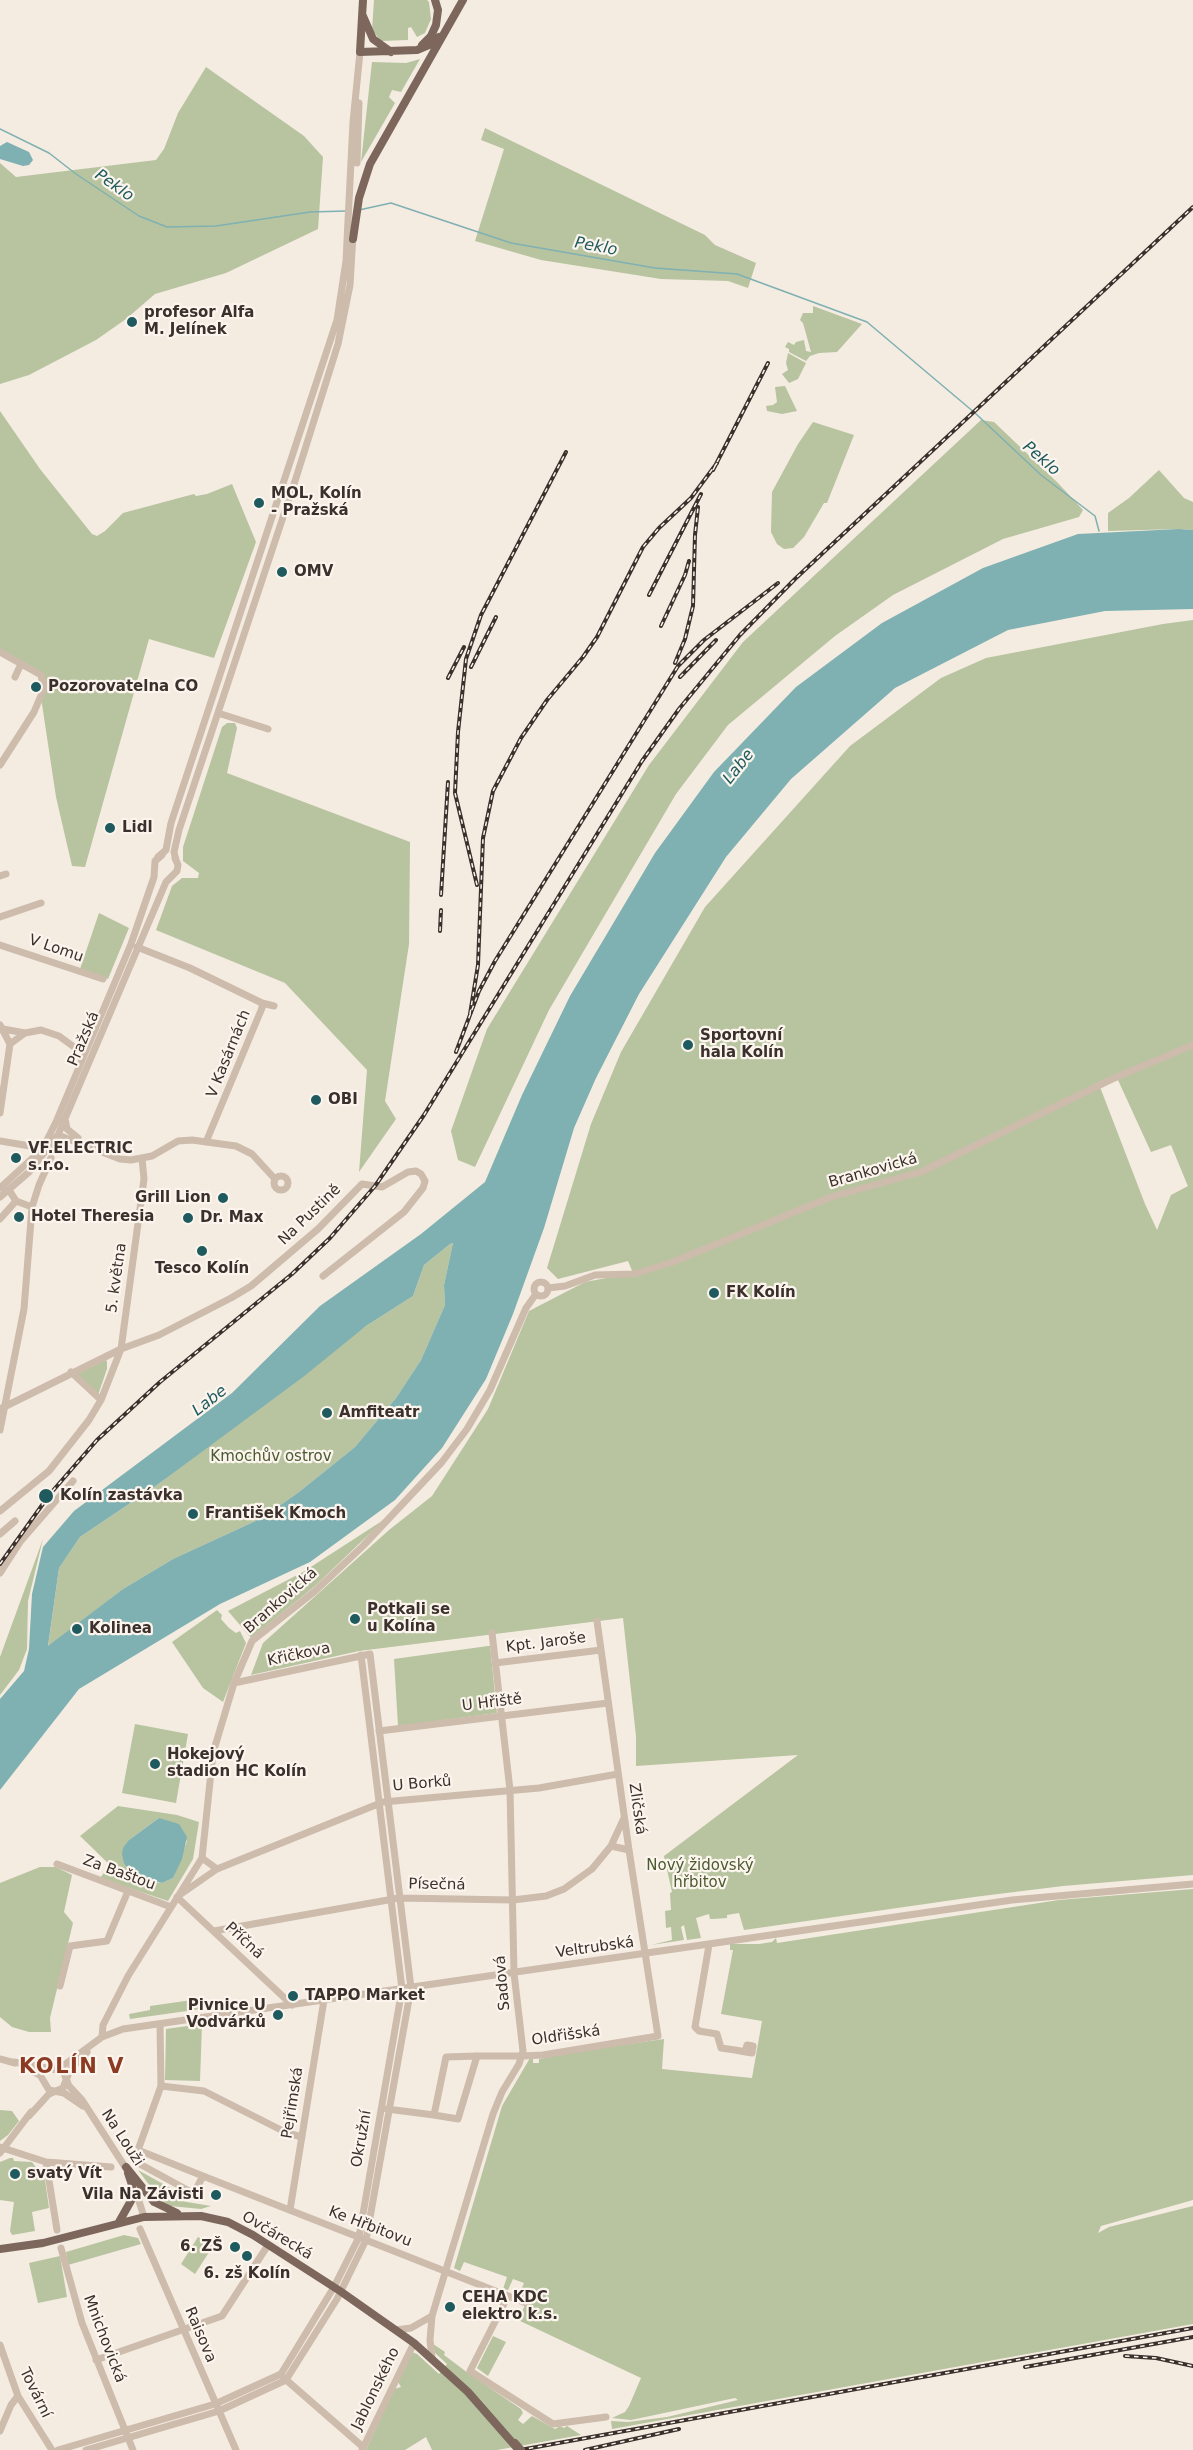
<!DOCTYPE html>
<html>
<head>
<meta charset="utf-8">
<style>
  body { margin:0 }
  canvas { display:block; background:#f4ebe1 }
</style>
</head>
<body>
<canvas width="1193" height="2450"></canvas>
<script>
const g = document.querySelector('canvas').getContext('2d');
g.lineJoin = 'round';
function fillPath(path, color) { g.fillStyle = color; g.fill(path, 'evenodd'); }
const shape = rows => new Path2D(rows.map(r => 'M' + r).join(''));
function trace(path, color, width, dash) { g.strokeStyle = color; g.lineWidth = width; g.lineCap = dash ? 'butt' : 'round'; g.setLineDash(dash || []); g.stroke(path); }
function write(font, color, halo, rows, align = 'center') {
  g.font = font + ' "DejaVu Sans",sans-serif'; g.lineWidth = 4.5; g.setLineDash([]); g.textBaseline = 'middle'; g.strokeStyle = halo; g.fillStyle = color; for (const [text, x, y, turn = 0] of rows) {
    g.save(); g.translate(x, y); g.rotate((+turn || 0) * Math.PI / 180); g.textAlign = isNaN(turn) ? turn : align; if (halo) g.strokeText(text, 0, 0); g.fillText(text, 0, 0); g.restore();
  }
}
const green = shape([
  [374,0,427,0,429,2,431,19,425,33,417,37,411,27,408,28,408,40,381,41,372,30],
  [420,59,401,92,392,90,389,97,395,103,361,162,372,62,406,63],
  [206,67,304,136,323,157,318,229,226,273,155,294,126,319,96,340,29,375,0,384,0,163,16,177,156,160,164,149,178,113],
  [485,128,705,235,715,245,756,263,748,288,728,281,661,279,541,260,475,241,504,149,481,140],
  [813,306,862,324,837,352,819,353,810,356,806,361,789,352,789,349,785,347,788,342,794,345,796,342,804,340,806,351,811,352,803,323,800,320,803,313,813,313],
  [788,353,806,363,798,379,789,383,782,374,788,370,786,363],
  [785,386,797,411,782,414,767,411,766,406,773,405,777,402,775,387],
  [0,411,40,469,92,534,97,536,105,531,123,513,194,494,196,496,207,494,232,484,256,542,214,658,149,639,85,867,72,866,56,797,37,671,0,650],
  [981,420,994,422,1058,483,1083,510,1079,517,1003,539,893,595,835,636,728,725,676,794,549,1010,475,1167,458,1160,451,1131,487,1029,649,765,743,642],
  [813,422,854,435,827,503,824,503,804,537,793,548,784,549,777,544,771,532,772,492,798,444],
  [1159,470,1184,498,1193,502,1193,530,1179,529,1108,531,1108,513,1129,498],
  [1193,620,1193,1875,1063,1886,974,1897,744,1930,739,1913,727,1915,727,1918,713,1919,710,1919,709,1914,696,1918,701,1938,687,1940,684,1925,681,1927,684,1940,651,1945,672,1940,671,1927,666,1928,665,1911,671,1910,670,1893,672,1892,664,1856,798,1755,636,1766,636,1736,623,1618,359,1651,251,1675,263,1643,389,1530,432,1496,488,1409,529,1311,585,1282,633,1273,628,1261,558,1279,547,1268,591,1124,621,1052,705,907,850,746,941,678,986,658,1163,624],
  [1118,1080,1151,1152,1171,1145,1187,1184,1188,1186,1171,1195,1157,1230,1145,1204,1100,1087],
  [227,723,235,723,237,728,227,773,410,842,409,944,385,1101,396,1119,359,1172,367,1070,285,983,156,930,172,886,182,878,198,878,199,873,183,861,183,847,222,727],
  [99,913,129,928,108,979,80,969],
  [453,1243,444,1285,445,1305,421,1360,396,1398,355,1447,299,1492,262,1518,173,1559,123,1589,48,1647,59,1568,80,1537,157,1485,366,1326,413,1296,424,1265,450,1244],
  [104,1359,107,1361,107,1369,98,1395,74,1373],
  [385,1519,314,1587,251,1638,228,1611,303,1572],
  [43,1539,28,1601,27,1649,19,1670,0,1695,0,1657],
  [217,1610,222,1615,221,1619,229,1628,236,1633,240,1631,246,1643,223,1702,203,1688,172,1642],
  [488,1646,490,1646,497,1713,398,1726,394,1659],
  [135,1724,188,1734,176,1803,122,1793],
  [118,1806,177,1815,199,1822,193,1859,168,1901,100,1878,110,1865,80,1836],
  [159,1818,187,1841,173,1878,162,1883,154,1882,129,1840],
  [40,1867,56,1867,72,1875,64,1912,73,1923,50,2018,51,2032,29,2032,12,2027,0,2017,0,1883],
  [1193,1889,1193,2200,1101,2226,1098,2233,1109,2227,1193,2206,1193,2324,612,2429,611,2421,628,2422,667,2417,738,2400,735,2398,631,2420,612,2418,625,2412,629,2406,641,2378,518,2320,527,2301,525,2300,527,2296,524,2299,518,2297,524,2283,513,2279,508,2290,503,2289,507,2277,464,2262,460,2271,454,2268,502,2106,530,2058,533,2057,533,2063,539,2063,539,2059,545,2058,545,2056,664,2039,662,2069,752,2078,762,2021,721,2014,733,1950,730,1950,730,1944,759,1944,772,1942,776,1938,777,1943,1059,1900],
  [199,1999,201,2009,130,2019,129,2014,150,2010,150,2006],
  [202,2024,200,2081,165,2080,166,2029],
  [0,2110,12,2111,19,2121,8,2135,0,2141],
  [10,2158,13,2158,14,2161,32,2162,45,2180,49,2208,32,2212,35,2231,12,2235,10,2231,14,2202,0,2200,0,2162],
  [138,2170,183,2195,181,2201,211,2206,201,2209,170,2206,159,2202,159,2198],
  [124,2235,138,2238,141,2244,68,2265,66,2252],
  [198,2237,213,2246,195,2274,181,2264],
  [60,2256,67,2297,38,2303,29,2263],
  [493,2336,506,2342,488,2376,477,2368],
  [433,2344,445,2352,444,2355,468,2373,521,2409,523,2413,518,2420,523,2424,532,2416,555,2429,560,2426,564,2428,567,2426,581,2435,497,2450,432,2450,426,2437,405,2450,366,2450,394,2389,401,2387,398,2382,412,2352,417,2354,439,2374,447,2364,435,2353]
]);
const water = shape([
  [7,142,29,152,33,160,29,165,23,166,0,159,0,146],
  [1179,529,1193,530,1193,609,1105,611,1008,630,895,688,791,779,726,857,639,994,596,1078,574,1128,544,1228,513,1314,486,1379,442,1448,395,1500,310,1562,220,1604,79,1689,0,1790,0,1699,24,1671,29,1649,32,1594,43,1547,74,1511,232,1393,320,1306,421,1234,485,1182,522,1095,570,996,655,853,714,772,796,687,882,623,983,568,1078,534],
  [453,1243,444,1285,445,1305,421,1360,396,1398,355,1447,299,1492,262,1518,173,1559,123,1589,48,1646,59,1568,80,1537,157,1485,303,1377,366,1326,413,1296,424,1265,450,1244],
  [159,1818,179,1824,187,1837,182,1859,173,1878,162,1883,139,1877,129,1871,124,1863,122,1854,123,1848,129,1840]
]);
const stream = shape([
  [0,129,49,153,76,174,139,216,167,227,216,226,310,212,346,211],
  [359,210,391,203,511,243,655,268,737,274,867,322,975,413,1041,475,1095,516,1099,531]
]);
const minor = shape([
  [357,163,359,103],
  [0,652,41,675,45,686,34,712,0,765],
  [15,677,21,664],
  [218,713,268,729],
  [158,857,166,850,171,823,337,320,346,261,353,122,360,52],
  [176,860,174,852,179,830,296,478,338,344,350,285,353,234],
  [0,876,6,874],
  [0,917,41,903],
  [0,945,103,979],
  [137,947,190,968,262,1003,262,1008,206,1142],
  [262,1003,274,1006],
  [0,1025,10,1044,0,1113],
  [3,1029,25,1033],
  [10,1044,25,1033,41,1030,59,1036,74,1047],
  [65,1119,67,1129,78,1138],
  [58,1135,120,1159,131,1160,152,1156,178,1141,192,1140,236,1146,252,1154,275,1179],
  [0,1141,30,1146],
  '274 1183a7 7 0 1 1 14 0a7 7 0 1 1-14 0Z',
  [0,1188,36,1155,47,1140,56,1122,131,944,154,877,155,861,162,855],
  [9,1190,16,1201,32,1207],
  [0,1197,29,1172,58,1135,166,882,177,871,178,865,175,858],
  [0,1219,16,1201],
  '534 1289a7 7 0 1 1 14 0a7 7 0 1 1-14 0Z',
  [548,1288,565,1286,595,1275,634,1274,673,1262,831,1197,921,1172,1112,1079,1193,1045],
  [71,1372,101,1400],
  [0,1409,121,1349,159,1335,231,1298,251,1286,318,1229,362,1184,382,1187,408,1172,416,1171,421,1174,425,1181,423,1188,404,1212,323,1276],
  [0,1430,24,1309,32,1207,39,1185,51,1158],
  [0,1511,49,1471,89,1420,101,1400,121,1349,144,1179,142,1158],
  [0,1534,15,1521],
  [0,1573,20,1542,73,1481],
  [495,1663,601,1650],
  [379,1731,608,1703],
  [611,1846,629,1850],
  [202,1858,217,1869],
  [57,1864,171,1907],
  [181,1894,217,1869,383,1802,539,1788,618,1774],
  [177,1897,292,2005],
  [214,1931,399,1898,513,1900,546,1896,564,1889,592,1869,611,1846,624,1818],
  [709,1945,695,2027,699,2031,717,2034,721,2048,735,2050,746,2052,752,2053,753,2046,747,2045,745,2052],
  [60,1986,70,1946,107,1941,128,1891],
  [102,2037,103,2025,128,1976,202,1858,213,1753,234,1683,252,1641,314,1592,363,1546,442,1462,467,1429,490,1390,526,1308,536,1294],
  [477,2056,458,2119,434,2115,446,2057,477,2056,522,2056,543,2055,658,2036,629,1850,597,1621],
  [0,2059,15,2063],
  [14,2062,63,2071,69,2086,82,2100,127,2170],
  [55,2068,64,2065,102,2037,123,2029,1012,1900,1193,1884],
  [28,2069,40,2075,49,2090,64,2093,83,2106],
  [161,2086,204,2091,287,2133,302,2137],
  [387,2109,434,2115],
  [29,2116,49,2094,63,2088,70,2070,87,2052],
  [0,2147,46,2162,111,2167],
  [138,2150,203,2176,195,2191,191,2192,138,2163,136,2157,138,2150],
  [138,2150,161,2086,160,2024],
  [0,2153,31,2112],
  [46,2162,57,2230],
  [203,2176,526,2303],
  [133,2182,144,2217],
  [290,2210,324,2000],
  [140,2229,236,2450],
  [61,2248,82,2323,133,2450],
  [508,2296,470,2371,553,2424,606,2417],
  [396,2330,411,2328,432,2316],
  [0,2345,18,2396,52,2450],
  [432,2358,430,2340,432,2316,493,2114,502,2092,519,2064,523,2051,514,1973,510,1790,492,1633],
  [96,2360,222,2316,268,2245],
  [284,2378,363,2447],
  [0,2431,11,2405,18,2396],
  [58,2450,215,2404,281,2374,334,2287,359,2237,402,1989,361,1655],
  [86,2450,219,2411,286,2380,337,2299,366,2240,411,1988,370,1654,234,1683],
  [362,2450,414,2343]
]);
const major = shape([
  [363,0,360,52,417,50,429,45,439,37],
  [363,16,373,39,391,52],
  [422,45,431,36,436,25,438,10,435,0],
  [353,239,359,198,370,164,463,0],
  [126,2167,154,2202,177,2213],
  [119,2222,132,2199,132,2185,128,2173],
  [0,2249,43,2243,144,2217,201,2216,228,2222,253,2235,340,2291,414,2343,468,2392,517,2448]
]);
const rail = shape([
  [713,470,768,363],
  [649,595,701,494],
  [661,626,685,575,689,561],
  [675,663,685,639,693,606,695,535,698,507],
  [471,667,496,617],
  [680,677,716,640],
  [448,678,464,647],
  [477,885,455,793,458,732,466,659,481,615,566,452],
  [441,895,448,782],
  [440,931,441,910],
  [470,1014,478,965,483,838,493,791,521,738,547,700,583,657,597,637,643,547,659,528,691,498,717,463],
  [456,1052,479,991,495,961,678,666,704,640,778,583],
  [0,1564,50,1494,97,1440,160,1382,292,1274,330,1238,375,1186,424,1115,642,761,679,709,740,635,795,579,1193,207],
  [1125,2356,1156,2358,1193,2366],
  [1025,2367,1193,2337],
  [520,2450,1193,2328],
  [585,2450,679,2429]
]);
const majorBridge = shape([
  [515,2443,521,2450]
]);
const markers = [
  [132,322,6,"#1f5a5e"],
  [259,503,6,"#1f5a5e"],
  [282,572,6,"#1f5a5e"],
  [36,687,6,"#1f5a5e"],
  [110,828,6,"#1f5a5e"],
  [688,1045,6,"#1f5a5e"],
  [316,1100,6,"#1f5a5e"],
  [16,1158,6,"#1f5a5e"],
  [223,1198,6,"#1f5a5e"],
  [19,1217,6,"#1f5a5e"],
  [188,1218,6,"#1f5a5e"],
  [202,1251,6,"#1f5a5e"],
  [714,1293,6,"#1f5a5e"],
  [327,1413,6,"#1f5a5e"],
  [46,1496,8,"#1f5a5e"],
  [193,1514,6,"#1f5a5e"],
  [355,1619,6,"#1f5a5e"],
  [77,1629,6,"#1f5a5e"],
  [155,1764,6,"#1f5a5e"],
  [293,1996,6,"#1f5a5e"],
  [278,2015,6,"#1f5a5e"],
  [15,2174,6,"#1f5a5e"],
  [216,2195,6,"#1f5a5e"],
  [235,2247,6,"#1f5a5e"],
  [247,2256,6,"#1f5a5e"],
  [450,2307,6,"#1f5a5e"]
];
const poiNames = [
  ["profesor Alfa",144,313],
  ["M. Jelínek",144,330],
  ["MOL, Kolín",271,494],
  ["- Pražská",271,511],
  ["OMV",294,572],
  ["Pozorovatelna CO",48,687],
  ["Lidl",122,828],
  ["Sportovní",700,1036],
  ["hala Kolín",700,1053],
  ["OBI",328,1100],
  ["VF.ELECTRIC",28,1149],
  ["s.r.o.",28,1166],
  ["Grill Lion",211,1198,"right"],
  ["Hotel Theresia",31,1217],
  ["Dr. Max",200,1218],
  ["Tesco Kolín",202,1269,"center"],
  ["FK Kolín",726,1293],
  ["Amfiteatr",339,1413],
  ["Kolín zastávka",60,1496],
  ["František Kmoch",205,1514],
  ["Potkali se",367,1610],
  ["u Kolína",367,1627],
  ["Kolinea",89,1629],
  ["Hokejový",167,1755],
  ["stadion HC Kolín",167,1772],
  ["TAPPO Market",305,1996],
  ["Pivnice U",266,2006,"right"],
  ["Vodvárků",266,2023,"right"],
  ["svatý Vít",27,2174],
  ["Vila Na Závisti",204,2195,"right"],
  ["6. ZŠ",223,2247,"right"],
  ["6. zš Kolín",247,2274,"center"],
  ["CEHA KDC",462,2298],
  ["elektro k.s.",462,2315]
];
const streetNames = [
  ["V Lomu",56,949,19],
  ["Pražská",84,1039,-67],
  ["V Kasárnách",229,1054,-68],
  ["Brankovická",873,1171,-16],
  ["Na Pustině",310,1215,-44],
  ["5. května",117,1278,-82],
  ["Brankovická",281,1601,-41],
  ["Kpt. Jaroše",546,1643,-7],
  ["Křičkova",299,1655,-12],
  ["U Hřiště",492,1703,-7],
  ["U Borků",422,1784,-5],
  ["Zličská",637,1809,82],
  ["Za Baštou",119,1873,20],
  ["Písečná",437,1885,1],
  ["Příčná",244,1941,43],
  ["Veltrubská",595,1948,-8],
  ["Sadová",503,1983,-95],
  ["Oldřišská",566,2036,-8],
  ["Pejřimská",293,2103,-81],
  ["Na Louži",122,2138,57],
  ["Okružní",362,2139,-80],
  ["Ke Hřbitovu",370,2227,21],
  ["Ovčárecká",277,2236,31],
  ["Raisova",200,2335,67],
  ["Mnichovická",104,2339,69],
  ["Jablonského",376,2389,-64],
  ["Tovární",35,2393,64]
];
const parkNames = [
  ["Kmochův ostrov",271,1457],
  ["Nový židovský",700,1866],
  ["hřbitov",700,1883]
];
const waterNames = [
  ["Peklo",114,186,35],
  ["Peklo",596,247,10],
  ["Peklo",1041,459,41],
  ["Labe",739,767,-52],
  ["Labe",210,1401,-38]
];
const districtNames = [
  ["KOLÍN V",72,2068]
];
fillPath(green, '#b8c4a0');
fillPath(water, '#7fb0b2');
trace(stream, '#7fb0b2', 1.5);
trace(minor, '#cdbbac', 7);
trace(major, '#7d675c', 8);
trace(rail, '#3b302b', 4);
trace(rail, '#fbf5ee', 1.5, [4.5]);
trace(majorBridge, '#7d675c', 8);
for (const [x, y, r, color] of markers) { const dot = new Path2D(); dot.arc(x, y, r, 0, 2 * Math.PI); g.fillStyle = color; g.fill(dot); trace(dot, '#fbf5ee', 2); }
write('bold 15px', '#3b302b', '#fbf5ee', poiNames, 'left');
write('15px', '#3b302b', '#fbf5ee', streetNames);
write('15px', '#4a5a2e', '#fbf5ee', parkNames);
write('italic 16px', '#1f5a5e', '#fbf5ee', waterNames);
g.letterSpacing = '1.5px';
write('bold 21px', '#8c3b22', '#fbf5ee', districtNames);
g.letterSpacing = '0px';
</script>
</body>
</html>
